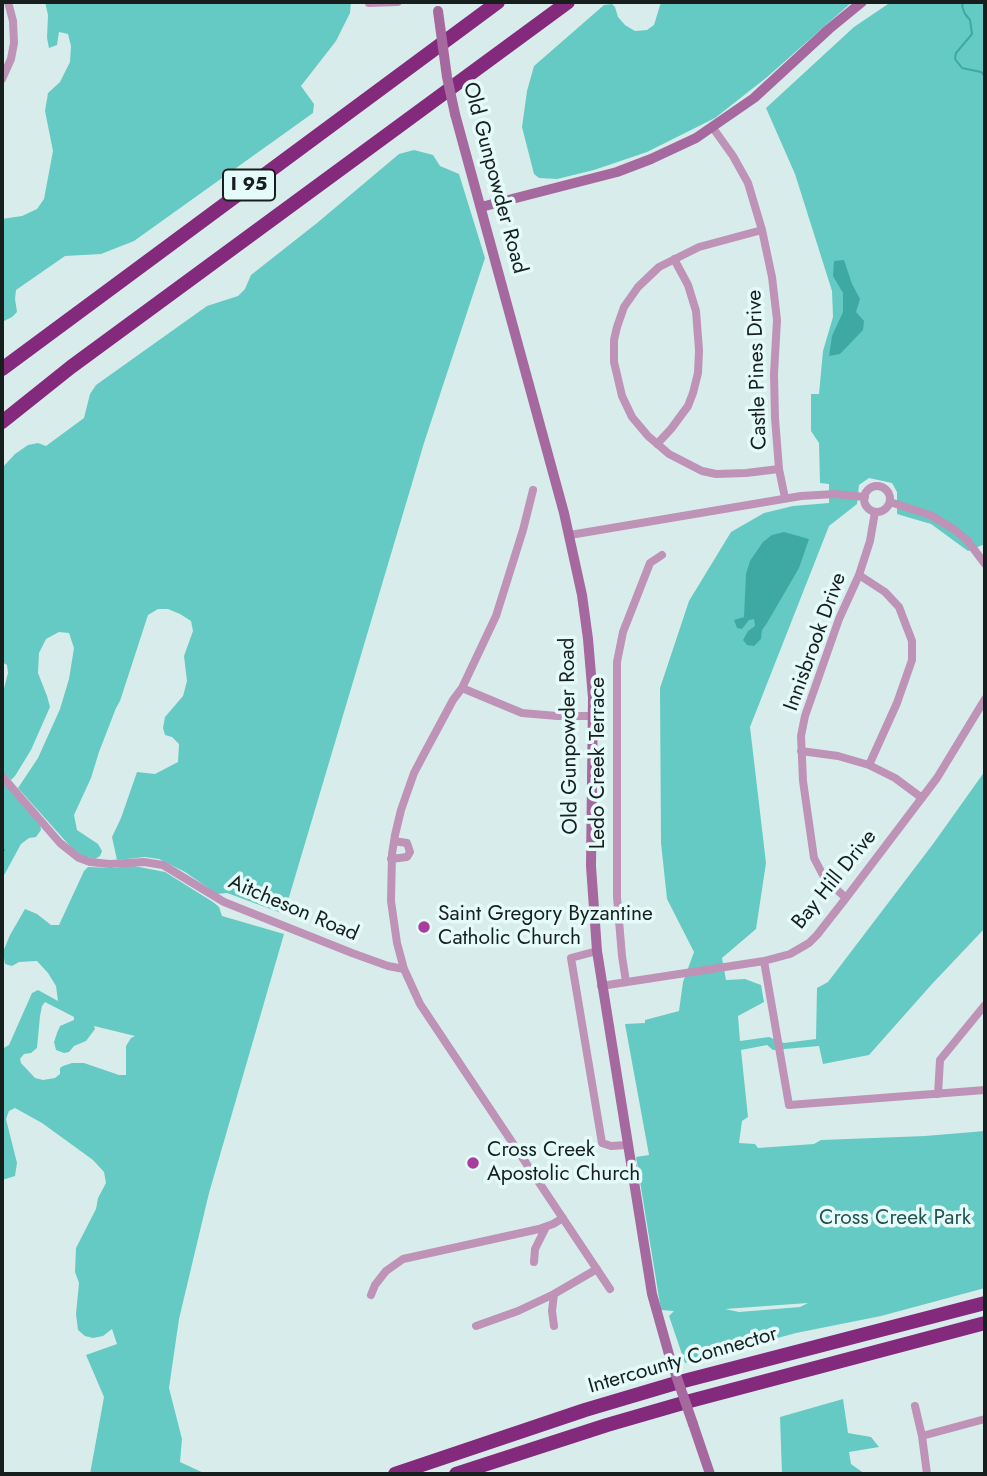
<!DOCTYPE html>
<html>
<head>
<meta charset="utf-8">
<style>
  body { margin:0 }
  #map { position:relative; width:987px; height:1476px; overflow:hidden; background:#d8edeb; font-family:Jost,sans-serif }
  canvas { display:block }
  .frame { position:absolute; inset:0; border:4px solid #171f1e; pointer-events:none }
</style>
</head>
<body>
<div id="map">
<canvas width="987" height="1476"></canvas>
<div class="frame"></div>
</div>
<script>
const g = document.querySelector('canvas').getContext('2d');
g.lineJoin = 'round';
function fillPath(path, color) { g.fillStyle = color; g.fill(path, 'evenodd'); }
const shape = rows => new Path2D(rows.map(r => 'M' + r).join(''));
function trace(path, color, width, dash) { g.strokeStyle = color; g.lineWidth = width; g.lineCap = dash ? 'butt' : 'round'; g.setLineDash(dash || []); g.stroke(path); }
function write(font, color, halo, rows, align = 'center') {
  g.font = font + ' Jost,sans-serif'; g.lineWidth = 7; g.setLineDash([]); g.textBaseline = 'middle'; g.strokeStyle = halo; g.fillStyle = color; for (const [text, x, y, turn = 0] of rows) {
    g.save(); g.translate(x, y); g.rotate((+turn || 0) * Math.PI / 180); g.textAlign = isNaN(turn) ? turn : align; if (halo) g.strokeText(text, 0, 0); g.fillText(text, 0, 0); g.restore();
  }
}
const green = shape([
  [45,2,351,2,350,13,336,41,301,86,314,104,313,113,134,241,101,254,65,256,16,290,15,299,17,312,12,317,2,322,2,219,22,216,37,209,44,199,53,151,45,111,48,93,60,82,70,62,71,46,68,34,59,32,57,45,49,48,47,38,48,15],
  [661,2,852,2,766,78,715,118,647,152,594,170,557,179,539,178,534,174,522,127,527,91,534,66,604,5,612,4,615,7,618,17,625,25,635,31,647,30,654,25],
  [891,2,985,2,985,544,968,551,931,524,897,514,897,492,892,483,869,478,859,485,857,504,829,526,750,727,766,863,756,929,722,958,726,980,745,979,761,985,764,1002,738,1016,740,1041,769,1037,784,1043,816,1039,817,988,828,982,933,844,985,771,985,928,932,984,869,1055,823,1064,819,1046,773,1050,767,1045,741,1050,748,1117,742,1121,739,1143,755,1144,758,1148,814,1144,821,1140,925,1136,985,1131,985,1288,881,1316,796,1333,685,1363,669,1316,674,1311,661,1310,636,1157,649,1155,625,1024,645,1023,645,1020,679,1011,683,982,694,952,667,899,661,843,660,688,689,601,731,532,764,513,793,506,829,503,829,484,820,483,819,443,811,431,811,394,819,394,823,351,833,317,832,291,795,174,766,108,854,27],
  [808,1303,800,1307,739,1312,725,1309],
  [414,150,433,155,440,166,459,174,485,258,424,443,284,914,227,893,217,894,185,872,159,859,145,857,117,860,112,837,121,818,137,772,155,774,178,762,179,744,172,737,165,735,163,728,165,717,183,696,187,681,184,656,193,631,191,621,180,614,168,609,158,609,148,615,120,701,116,708,99,752,91,778,74,815,77,830,98,844,102,851,100,856,95,859,78,855,18,788,38,758,60,709,69,679,74,648,69,633,59,632,46,639,39,653,38,673,47,696,50,707,31,750,15,776,11,780,2,771,2,696,8,673,7,665,2,662,2,468,15,454,28,445,38,443,46,446,84,418,90,394,96,385,207,306,238,296,245,289,251,275,317,223,399,154],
  [2,780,40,824,41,830,36,837,29,838,21,844,2,879],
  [129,865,165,872,213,902,219,907,222,916,284,934,209,1193,179,1319,169,1388,182,1439,180,1462,206,1474,90,1474,104,1397,86,1355,117,1344,112,1329,103,1336,93,1338,85,1336,78,1330,76,1314,79,1283,75,1272,76,1248,96,1209,98,1198,106,1183,104,1172,93,1160,42,1123,15,1108,9,1111,6,1119,17,1163,15,1176,2,1180,2,1049,9,1045,32,993,38,990,58,1001,56,986,48,973,37,961,19,962,12,966,5,964,3,952,10,935,25,909,37,914,51,925,59,925,84,871,88,867,116,868],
  [45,1002,74,1017,74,1020,60,1026,57,1033,54,1042,56,1050,64,1053,69,1052,74,1046,86,1041,95,1029,94,1026,135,1036,131,1038,126,1046,126,1075,119,1075,84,1063,72,1063,63,1066,60,1068,60,1074,55,1078,43,1080,35,1078,21,1063,20,1059,24,1054,31,1053,37,1048,40,1016,42,1006],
  [843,1399,848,1433,871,1437,879,1447,849,1452,851,1464,865,1474,782,1474,780,1417]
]);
const water = shape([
  [844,260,852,284,860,299,856,312,864,321,863,330,840,354,829,356,832,336,843,312,843,293,833,276,834,261],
  [784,532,809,539,799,568,767,623,762,630,761,639,754,646,747,645,743,640,748,631,755,626,754,619,749,620,742,629,737,628,734,620,744,617,746,574,750,561,763,542,772,535]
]);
const stream = shape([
  [964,2,962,6,965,14,970,20,972,34,956,53,955,59,962,68,981,72,985,76],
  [985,113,984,118,985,126],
  [2,849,4,850]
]);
const minor = shape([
  [369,3,398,2],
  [2,79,11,59,14,43,13,21,8,2],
  [713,128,733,156,748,183,762,230,772,277,777,320,774,374,775,418,779,469,785,498],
  [762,230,699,247,659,267,638,287,624,307,617,327,614,340,614,362,622,396,632,417,648,436,669,454,702,471,716,474,746,473,779,469],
  [657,444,671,429,688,406,693,393,698,373,699,350,696,311,688,285,674,259],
  '864 499a13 13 0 1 1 26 0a13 13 0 1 1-26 0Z',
  [533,490,523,530,496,616,462,688,453,700,424,754,414,773,401,810,395,835,392,854,391,901,397,943,404,969,420,1004,610,1289],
  [890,502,930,515,952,528,967,540,985,564],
  [570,535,801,496,835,494,865,497],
  [859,575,885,592,899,607,912,641,912,660,897,703,869,765],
  [462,688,522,713,557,716,593,716],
  [801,751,838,756,869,765,895,778,922,798],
  [2,776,60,843,79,858,90,862,110,864,144,862,163,865,224,902,352,953,388,966,404,969],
  [391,859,407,857,410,852,407,843,394,841],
  [846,898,825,879,814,858,803,781,801,736,805,716,839,619,859,575,870,541,875,512],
  [597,951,571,958,602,1143,611,1146,627,1145],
  [764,961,789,1105,985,1090],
  [626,982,622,956,617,897,617,662,623,632,650,563,662,555],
  [601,986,764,961,790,954,809,943,817,935,846,898,937,778,985,699],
  [938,1094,940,1060,985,1005],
  [534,1262,535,1249,546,1227],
  [371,1295,375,1285,386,1271,403,1259,539,1229,553,1224,563,1218],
  [476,1326,518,1311,554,1294,597,1269],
  [554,1326,552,1311,554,1294],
  [915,1406,922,1436,927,1474],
  [922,1436,985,1419]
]);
const secondary = shape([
  [455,114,564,513,582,595,588,639,593,698,591,866,597,951,652,1294,670,1358],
  [481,207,617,172,651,159,696,138,754,98,829,29,862,2],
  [693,1424,710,1474]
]);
const motorway = shape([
  [2,369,498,2],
  [2,422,71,367,568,2],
  [395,1474,585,1410,676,1383,985,1303],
  [456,1474,607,1425,690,1401,985,1323]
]);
const secondaryBridge = shape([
  [438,11,447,77,455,114],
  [670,1358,693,1424]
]);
const markers = [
  [424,927,7,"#a83d9e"],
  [473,1163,7,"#a83d9e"]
];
const shields = [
  [249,185,52]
];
const shieldNames = [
  ["I 95",249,185]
];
const streetNames = [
  ["Old Gunpowder Road",494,178,75],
  ["Castle Pines Drive",758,370,-92],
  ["Innisbrook Drive",816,642,-70],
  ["Old Gunpowder Road",570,736,-91],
  ["Ledo Creek Terrace",599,763,-90],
  ["Bay Hill Drive",835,880,-51],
  ["Aitcheson Road",293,909,23],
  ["Intercounty Connector",683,1361,-16]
];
const poiNames = [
  ["Saint Gregory Byzantine",438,915],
  ["Catholic Church",438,939],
  ["Cross Creek",487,1151],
  ["Apostolic Church",487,1175]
];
const parkNames = [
  ["Cross Creek Park",895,1219]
];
fillPath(green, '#65cac3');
fillPath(water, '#3ea9a2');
trace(stream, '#3ea9a2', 2);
trace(minor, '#be93b7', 8);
trace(secondary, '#a6699f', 10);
trace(motorway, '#842a7c', 14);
trace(secondaryBridge, '#a6699f', 10);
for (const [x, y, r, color] of markers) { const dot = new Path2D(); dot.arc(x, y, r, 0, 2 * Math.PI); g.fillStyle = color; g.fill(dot); trace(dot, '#e5fbf9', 2.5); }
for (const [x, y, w] of shields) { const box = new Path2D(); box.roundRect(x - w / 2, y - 15.5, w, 31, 5); g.fillStyle = '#e5fbf9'; g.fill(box); trace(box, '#171f1e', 2); }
write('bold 19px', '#171f1e', null, shieldNames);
write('21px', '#171f1e', '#e5fbf9', streetNames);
write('21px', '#171f1e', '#e5fbf9', poiNames, 'left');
write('21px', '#24524f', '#e5fbf9', parkNames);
</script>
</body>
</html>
